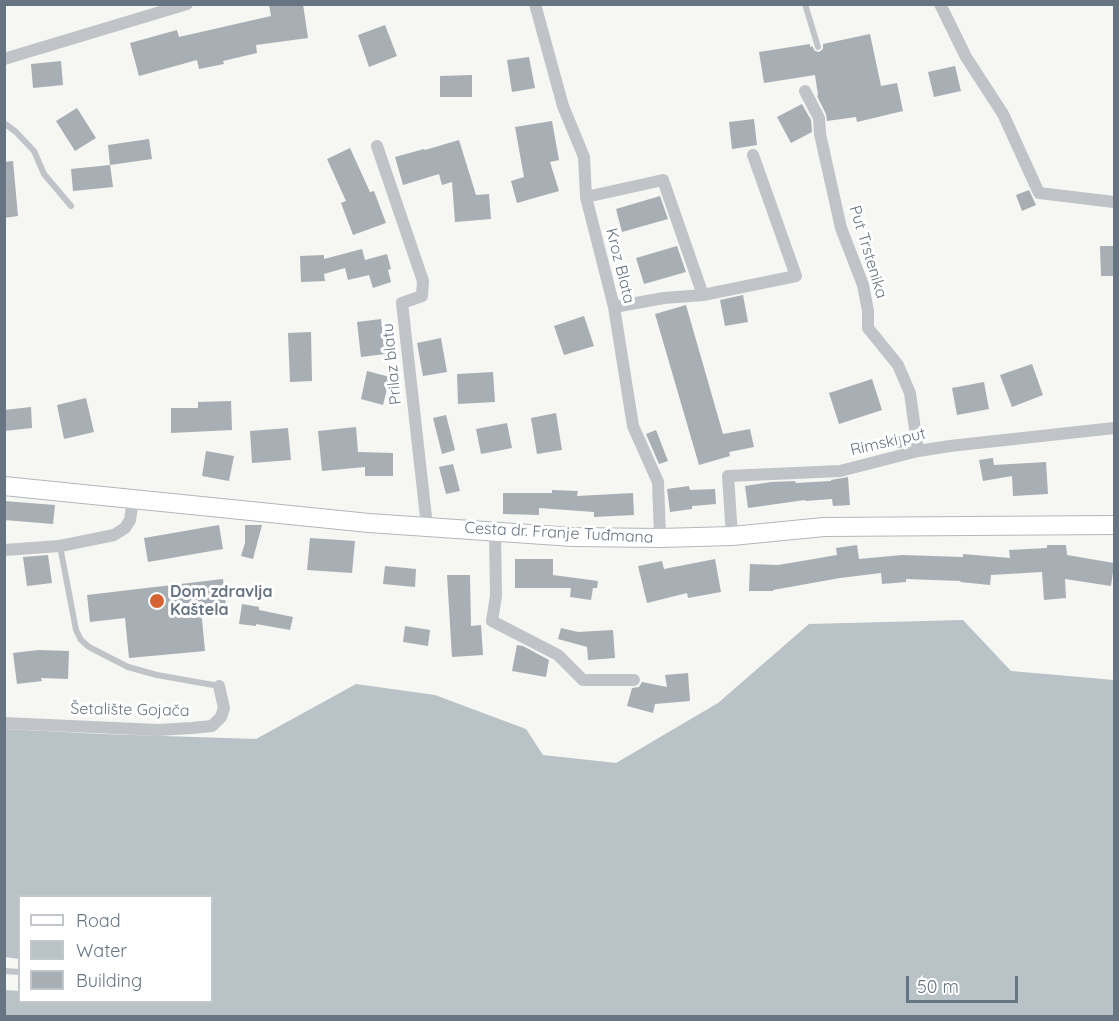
<!DOCTYPE html>
<html>
<head>
<meta charset="utf-8">
<style>
  body { margin:0 }
  #map { position:relative; width:1119px; height:1021px; overflow:hidden; background:#f6f6f3; font-family:Quicksand,sans-serif }
  canvas { display:block }
  .frame { position:absolute; inset:0; border:6px solid #677482; pointer-events:none }
  .legend { position:absolute; left:18px; top:895px; width:195px; height:108px; box-sizing:border-box; background:#fff; border:2px solid #c2c7cd; margin:0; padding:8px 10px; list-style:none; font-size:18px; color:#677482 }
  .legend li { display:flex; align-items:center; gap:12px; height:30px }
  .legend b { width:30px; border:2px solid #c2c7cd }
  .scale { position:absolute; left:906px; top:976px; width:112px; height:27px; box-sizing:border-box; border:3px solid #677482; border-top:0; padding-left:8px; font-size:18px; line-height:21px; white-space:nowrap; color:#677482; -webkit-text-stroke:4px #fff; paint-order:stroke }
</style>
</head>
<body>
<div id="map">
<canvas width="1119" height="1021"></canvas>
<div class="frame"></div>
<ul class="legend">
<li><b style="height:8px;background:#fff"></b>Road</li>
<li><b style="height:16px;background:#b9c2c7"></b>Water</li>
<li><b style="height:16px;background:#a7aeb4"></b>Building</li>
</ul>
<div class="scale">50 m</div>
</div>
<script>
const g = document.querySelector('canvas').getContext('2d');
g.lineJoin = 'round';
function fillPath(path, color) { g.fillStyle = color; g.fill(path, 'evenodd'); }
const shape = rows => new Path2D(rows.map(r => 'M' + r).join(''));
function trace(path, color, width, dash) { g.strokeStyle = color; g.lineWidth = width; g.lineCap = dash ? 'butt' : 'round'; g.setLineDash(dash || []); g.stroke(path); }
function write(font, color, halo, rows, align = 'center') {
  g.font = font + ' Quicksand,sans-serif'; g.lineWidth = 6; g.setLineDash([]); g.textBaseline = 'middle'; g.strokeStyle = halo; g.fillStyle = color; for (const [text, x, y, turn = 0] of rows) {
    g.save(); g.translate(x, y); g.rotate((+turn || 0) * Math.PI / 180); g.textAlign = isNaN(turn) ? turn : align; if (halo) g.strokeText(text, 0, 0); g.fillText(text, 0, 0); g.restore();
  }
}
const water = shape([
  [963,620,1011,671,1114,680,1114,1016,5,1016,4,990,19,991,20,1002,212,1002,212,896,20,896,19,959,5,957,5,729,102,734,256,739,356,684,435,695,526,729,543,755,616,763,718,703,809,624]
]);
const building = shape([
  [269,4,303,4,308,38,256,45,257,53,223,61,224,64,199,69,197,60,139,76,130,43,177,30,179,37,271,16],
  [385,25,397,56,369,67,358,35],
  [870,34,881,86,897,83,903,111,857,122,856,117,827,121,826,114,817,96,818,95,815,75,764,83,759,52,810,44,810,47,812,46,815,51,819,52,823,49,823,44],
  [529,57,535,88,512,92,507,60],
  [61,61,63,85,33,88,31,64],
  [955,66,961,91,934,97,928,72],
  [472,75,472,97,440,97,440,76],
  [802,104,811,120,812,132,791,143,777,117],
  [77,108,96,138,75,151,56,121],
  [754,119,757,145,732,149,729,122],
  [552,121,559,160,550,162,559,191,517,203,511,181,524,177,515,127],
  [149,139,152,159,110,165,108,145],
  [459,140,476,195,489,194,491,219,455,222,452,182,442,185,439,174,403,185,395,157,424,149,425,150],
  [350,148,370,192,374,191,386,223,353,235,341,203,346,201,327,159],
  [13,161,18,216,4,218,4,162],
  [110,165,113,187,73,191,71,169],
  [1029,190,1036,205,1022,211,1016,195],
  [660,196,668,219,622,232,616,209],
  [677,246,686,272,644,284,636,258],
  [1100,246,1114,246,1114,276,1101,276],
  [362,249,365,260,387,254,391,269,388,270,391,282,373,288,369,275,348,280,345,268,324,274,325,281,301,282,300,256,324,255,324,259],
  [743,295,748,322,725,326,720,300],
  [686,305,723,434,750,429,754,447,729,452,730,456,699,465,655,314],
  [584,316,594,346,564,355,554,326],
  [381,319,385,354,361,357,357,322],
  [311,332,312,381,290,382,288,333],
  [441,338,447,372,423,376,417,343],
  [1032,364,1043,395,1012,407,1000,375],
  [367,371,390,377,383,405,361,399],
  [493,372,495,402,458,404,457,374],
  [872,379,882,410,839,424,829,393],
  [984,382,989,409,957,415,952,388],
  [86,398,94,432,64,439,57,405],
  [231,401,232,430,171,433,171,408,198,408,198,402],
  [31,407,32,428,4,431,4,410],
  [556,413,562,450,537,454,531,418],
  [446,415,455,450,442,454,433,418],
  [507,423,512,448,481,454,476,429],
  [356,427,358,452,393,453,393,476,365,476,365,467,322,471,318,431],
  [288,428,291,460,252,463,250,431],
  [656,430,668,461,659,464,646,434],
  [888,436,906,436,906,446,898,448,888,447],
  [206,451,234,456,229,481,202,476],
  [993,458,994,465,1046,462,1048,494,1013,496,1012,476,983,481,979,460],
  [453,464,460,491,446,494,439,467],
  [848,477,850,505,833,506,832,499,805,501,805,500,748,508,745,486,771,482,795,481,796,483,831,481,831,480],
  [689,486,690,490,715,489,716,504,692,506,692,509,670,512,667,489],
  [552,490,578,491,577,496,633,493,634,515,594,517,594,512,539,508,539,515,503,514,503,493,552,493],
  [4,501,55,505,53,524,4,520],
  [219,525,223,549,148,562,144,538],
  [245,525,262,525,253,559,241,556,245,543],
  [310,538,355,541,352,573,307,570],
  [857,545,859,559,902,555,963,557,963,554,1010,558,1009,550,1047,548,1047,545,1066,545,1067,555,1114,563,1114,565,1111,586,1065,579,1066,598,1044,600,1042,572,991,575,990,585,960,582,961,581,906,579,906,582,882,584,881,573,840,578,773,590,773,591,749,591,750,564,778,565,837,555,836,548],
  [48,555,52,583,27,586,23,557],
  [515,559,553,559,553,575,598,581,597,588,593,588,591,600,570,597,571,588,515,588],
  [715,559,721,592,688,598,687,593,647,603,638,566,662,561,664,569],
  [385,566,416,569,415,587,383,584],
  [447,575,470,575,471,626,481,625,483,655,452,657],
  [223,579,226,606,201,609,205,651,129,658,125,618,90,622,87,595],
  [242,604,259,607,259,610,293,617,290,630,256,624,256,626,239,624],
  [405,626,430,630,428,646,403,642],
  [561,628,578,632,613,630,615,658,588,660,587,647,558,639],
  [517,645,523,646,549,660,546,677,512,671],
  [38,650,69,651,68,679,41,678,42,681,17,684,13,653],
  [688,673,690,701,655,704,653,713,627,706,632,688,639,687,642,682,667,687,665,675]
]);
const lane = shape([
  [805,4,818,47],
  [4,123,16,132,34,151,44,174,71,206],
  [60,546,76,630,81,640,89,647,128,667,157,675,219,686],
  [4,971,20,972]
]);
const street = shape([
  [535,4,563,106,584,157,586,197,614,307,633,426,658,482,660,538],
  [940,4,966,57,1003,114,1039,193,1114,202],
  [4,59,187,4],
  [805,91,819,118,820,134,841,228,863,285,868,311,868,328,898,365,910,393,918,451],
  [377,146,423,281,422,296,402,303,427,526],
  [586,197,663,180,703,295,664,298,614,307],
  [703,295,796,276,753,155],
  [495,531,496,596,492,621,558,655,583,680,634,680],
  [732,536,728,476,840,471,918,451,950,446,1114,428],
  [4,550,60,546,114,535,125,528,130,520,133,500],
  [4,723,158,730,192,728,212,726,221,717,224,708,219,686]
]);
const secondary = shape([
  [4,486,369,523,573,537,660,538,732,536,824,527,1114,525]
]);
const markers = [
  [157,601,8,"#d66333"]
];
const streetNames = [
  ["Put Trstenika",868,252,73],
  ["Kroz Blata",620,266,76],
  ["Prilaz blatu",392,364,-96],
  ["Rimski put",888,442,-13],
  ["Cesta dr. Franje Tuđmana",559,533,3],
  ["Šetalište Gojača",130,710,1]
];
const poiNames = [
  ["Dom zdravlja",170,592],
  ["Kaštela",170,610]
];
fillPath(water, '#b9c2c7');
fillPath(building, '#a7aeb4');
trace(secondary, '#b2b7bb', 20);
trace(lane, '#c0c3c7', 6);
trace(street, '#c0c3c7', 12);
trace(secondary, '#fff', 18);
for (const [x, y, r, color] of markers) { const dot = new Path2D(); dot.arc(x, y, r, 0, 2 * Math.PI); g.fillStyle = color; g.fill(dot); trace(dot, '#fff', 2); }
write('16px', '#677482', '#fff', streetNames);
write('bold 16px', '#677482', '#fff', poiNames, 'left');
</script>
</body>
</html>
